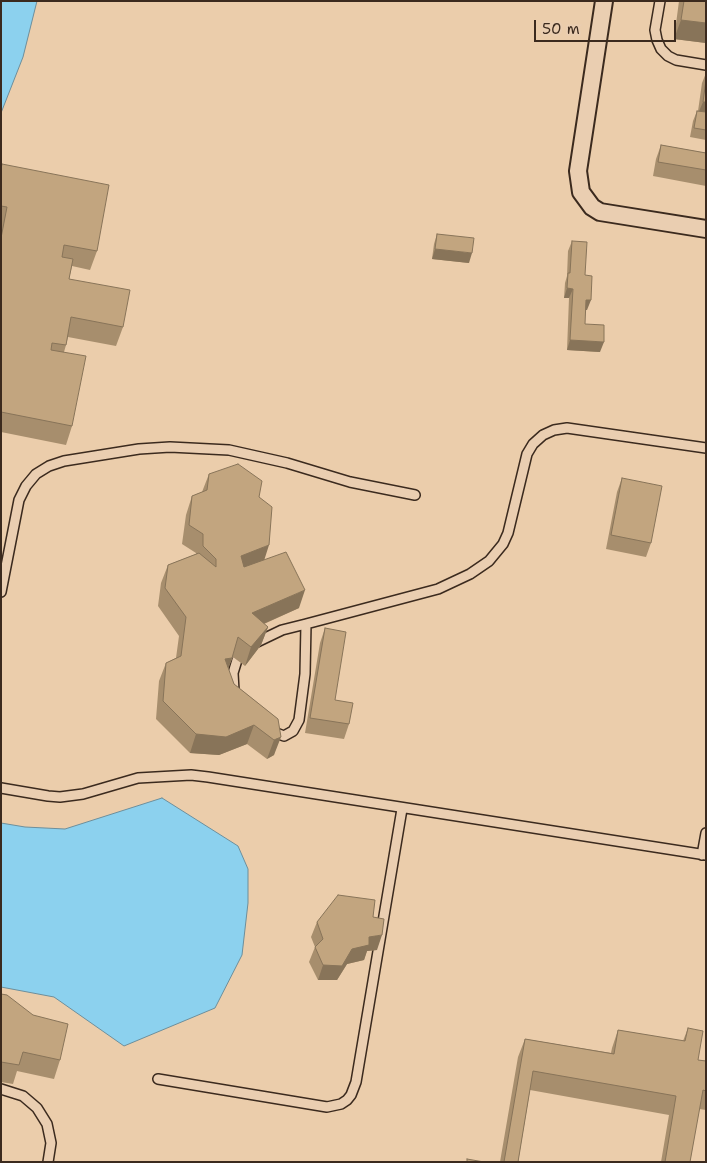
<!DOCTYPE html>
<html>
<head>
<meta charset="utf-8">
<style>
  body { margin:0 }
  #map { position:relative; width:707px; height:1163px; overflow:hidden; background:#ebcdab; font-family:"Shantell Sans",sans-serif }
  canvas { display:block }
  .frame { position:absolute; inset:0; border:2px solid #3b2a1e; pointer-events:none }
  .scale { position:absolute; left:534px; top:20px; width:142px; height:22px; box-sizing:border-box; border:2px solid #3b2a1e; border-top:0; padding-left:6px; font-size:15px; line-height:18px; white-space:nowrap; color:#3b2a1e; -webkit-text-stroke:4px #eaceb1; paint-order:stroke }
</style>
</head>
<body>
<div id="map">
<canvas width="707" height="1163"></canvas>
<div class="frame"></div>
<div class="scale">50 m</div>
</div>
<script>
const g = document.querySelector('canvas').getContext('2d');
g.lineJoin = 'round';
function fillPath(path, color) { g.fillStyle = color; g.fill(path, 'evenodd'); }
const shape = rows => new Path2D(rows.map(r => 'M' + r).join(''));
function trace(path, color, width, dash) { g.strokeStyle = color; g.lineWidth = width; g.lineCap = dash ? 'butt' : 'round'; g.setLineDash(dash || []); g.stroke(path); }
const water = shape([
  [1,1,37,1,23,57,1,113,1,1],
  [162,798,238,846,248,869,248,903,242,955,215,1008,124,1046,54,997,1,987,1,823,25,827,65,829,162,798]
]);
const lane = shape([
  [660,1,655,30,657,40,661,49,668,56,676,60,706,65],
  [1,592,19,500,26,486,36,474,49,466,64,461,139,449,170,447,229,450,287,463,350,482,415,495],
  [257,642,282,630,306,624],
  [234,691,233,673,237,660],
  [271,731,284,736,293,731,299,720,305,674,306,624,438,589,470,574,489,561,503,544,508,533,527,454,533,444,543,435,554,430,567,428,706,448],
  [1,788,48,796,60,797,83,794,138,778,191,775,208,777,706,855],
  [702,855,706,833],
  [158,1079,327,1107,341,1104,347,1100,351,1095,356,1082,402,809],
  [1,1089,23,1096,37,1108,47,1124,51,1143,48,1162]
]);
const street = shape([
  [604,1,578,171,581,192,592,207,600,212,706,229]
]);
const wall = shape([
  [679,1,706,1,706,43,674,39],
  [706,73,706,140,690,137,693,121,697,111,698,111,702,83],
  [661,145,706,153,706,186,653,176,656,159],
  [2,164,97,251,90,270,72,266,69,279,123,327,116,346,68,337,66,345,64,352,72,426,66,445,1,432,1,167],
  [437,234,469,263,432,259,434,244],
  [572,241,585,275,587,310,585,310,585,324,600,352,567,350,569,298,564,298,565,283,567,276,568,251],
  [209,474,259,497,264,560,299,608,264,624,268,627,261,645,245,666,233,657,228,668,234,684,278,719,274,755,267,759,247,744,219,755,190,753,156,719,159,681,166,663,176,658,179,636,158,606,161,583,168,565,196,554,196,553,182,544,186,515,192,496,202,492],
  [622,478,651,543,646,557,606,549,617,492],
  [325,628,335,700,349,724,344,739,305,733,320,643],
  [373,917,377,950,367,951,364,960,347,964,337,980,318,980,309,962,315,947,311,937,317,922],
  [1,994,60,1060,54,1079,17,1071,13,1084,1,1082],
  [688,1028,698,1060,706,1061,706,1110,699,1109,690,1162,661,1162,669,1115,530,1090,518,1162,500,1162,518,1057,525,1039,611,1053,612,1048,618,1030,683,1041]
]);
const shadedWall = shape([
  [681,20,706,23,706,43,674,39],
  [703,102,706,102,706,117,697,116],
  [435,249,472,253,469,263,432,259],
  [567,288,573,289,569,298,564,298],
  [586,300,591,300,587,310,582,310],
  [570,340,604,342,600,352,567,350],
  [269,545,263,564,234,575,241,556],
  [305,590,299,608,245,632,252,613],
  [268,627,261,645,245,666,251,647],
  [232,658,226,676,225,659],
  [254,725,247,744,219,755,190,753,196,734],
  [281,737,274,755,267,759,274,740],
  [382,935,377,950,367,951,364,960,347,964,337,980,318,980,323,965,352,949,369,937]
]);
const building = shape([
  [684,1,706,1,706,23,681,20,684,1],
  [706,80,706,102,703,102,706,80],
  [697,111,706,112,706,130,694,128,697,111],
  [661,145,706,153,706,170,658,162,661,145],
  [2,164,109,185,97,251,64,245,62,257,73,259,69,279,130,290,123,327,71,317,66,345,52,343,51,350,86,356,72,426,1,412,1,238,7,207,1,206,1,169,2,164],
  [437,234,474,238,472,253,435,249,437,234],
  [572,241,587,242,585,275,592,276,591,300,586,300,585,324,604,325,604,342,570,340,573,289,567,288,568,273,570,273,572,241],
  [238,464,262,481,259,497,272,507,269,545,241,556,244,567,286,552,305,590,252,613,268,627,251,647,238,637,232,658,225,659,234,684,278,719,281,737,274,740,254,725,226,737,196,734,163,701,166,663,181,656,186,617,165,588,168,565,199,553,216,567,216,559,203,546,203,534,189,525,192,496,207,490,209,474,238,464],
  [622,478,662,486,651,543,611,535,622,478],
  [325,628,346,632,335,700,353,703,349,724,310,718,325,628],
  [338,895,375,900,373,917,384,919,382,935,369,937,369,945,352,949,342,966,323,965,315,947,323,939,317,922,338,895],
  [1,994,7,995,33,1015,68,1024,60,1060,23,1052,19,1065,1,1062,1,994],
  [688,1028,703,1031,698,1060,706,1061,706,1091,703,1090,690,1162,665,1162,676,1096,533,1071,518,1162,504,1162,525,1039,614,1054,618,1030,685,1041,688,1028],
  [467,1159,484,1162,467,1162,467,1159]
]);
fillPath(water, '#8cd1ee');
trace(water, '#6c8e9b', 1);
trace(lane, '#3b2a1e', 12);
trace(street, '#3b2a1e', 20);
trace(lane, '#eaceb1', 9);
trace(street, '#eaceb1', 16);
fillPath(wall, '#a78e6d');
fillPath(shadedWall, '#887459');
fillPath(building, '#c2a57f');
trace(building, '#887459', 1);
</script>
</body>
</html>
